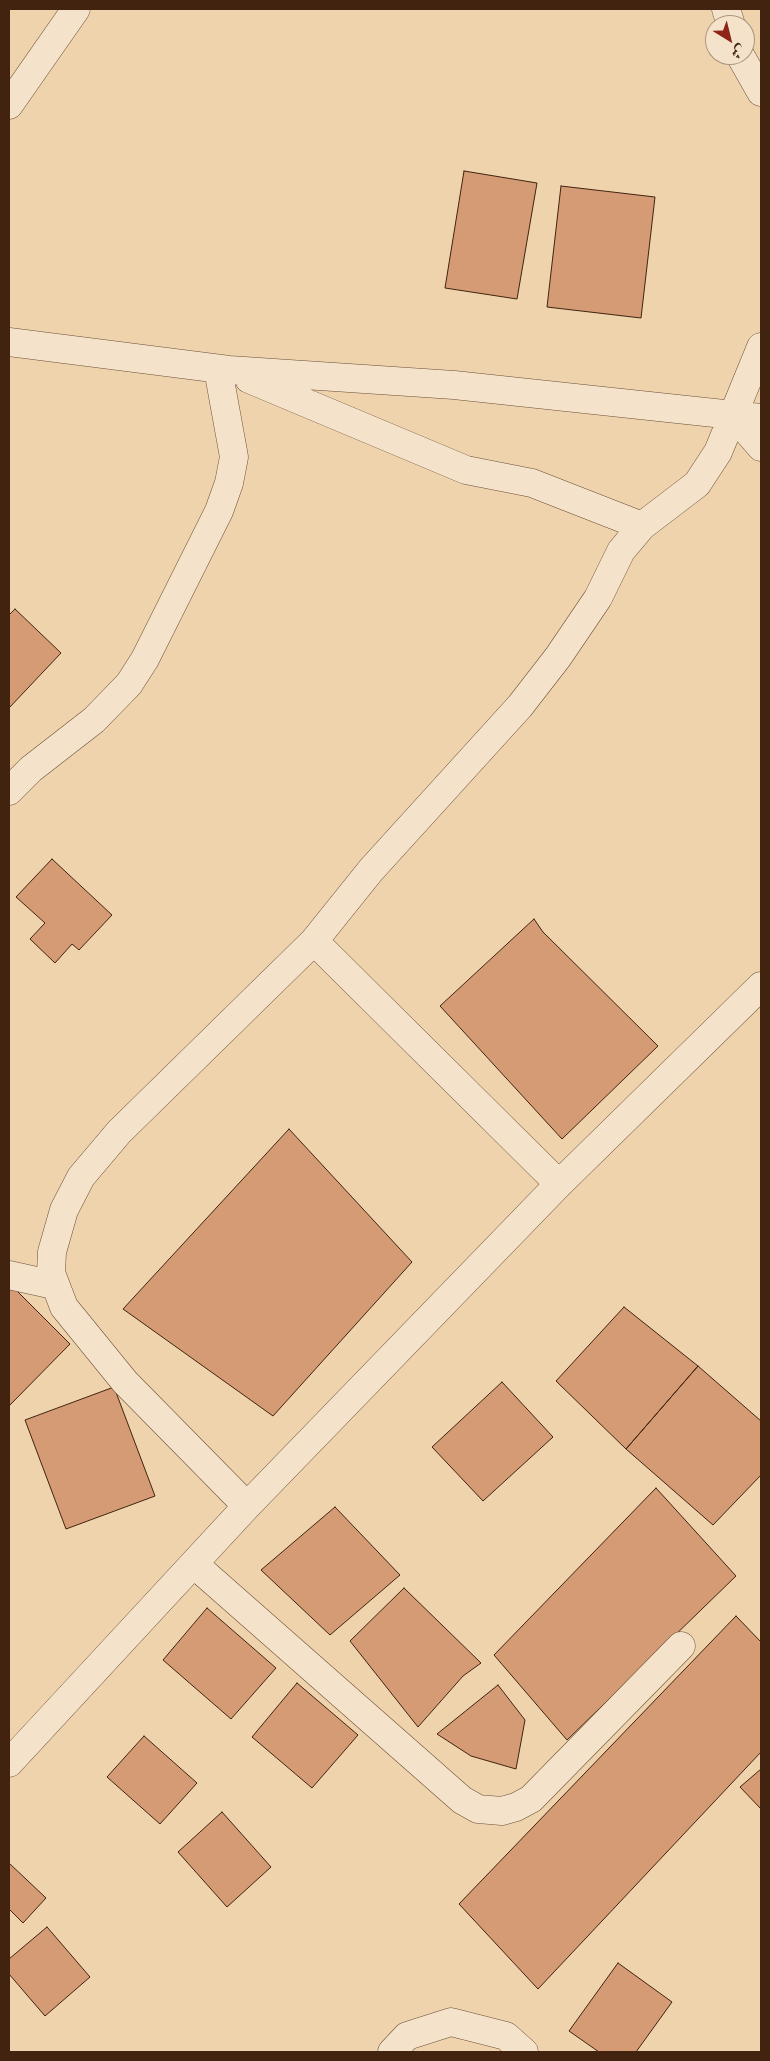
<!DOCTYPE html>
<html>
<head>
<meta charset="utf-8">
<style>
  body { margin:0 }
  #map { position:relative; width:770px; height:2061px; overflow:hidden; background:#eed3ad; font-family:"IM FELL Double Pica",Amiri,serif }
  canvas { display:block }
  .frame { position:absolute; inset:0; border:10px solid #412310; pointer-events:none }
  .north { position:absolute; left:705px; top:15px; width:50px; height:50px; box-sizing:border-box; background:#f4e2ca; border:1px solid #ac9680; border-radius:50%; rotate:144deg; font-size:14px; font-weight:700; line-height:20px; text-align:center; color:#412310 }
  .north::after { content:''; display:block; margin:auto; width:18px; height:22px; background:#8f2418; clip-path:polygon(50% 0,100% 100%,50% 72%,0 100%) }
</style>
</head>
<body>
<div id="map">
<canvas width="770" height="2061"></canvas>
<div class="frame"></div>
<div class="north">ش</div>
</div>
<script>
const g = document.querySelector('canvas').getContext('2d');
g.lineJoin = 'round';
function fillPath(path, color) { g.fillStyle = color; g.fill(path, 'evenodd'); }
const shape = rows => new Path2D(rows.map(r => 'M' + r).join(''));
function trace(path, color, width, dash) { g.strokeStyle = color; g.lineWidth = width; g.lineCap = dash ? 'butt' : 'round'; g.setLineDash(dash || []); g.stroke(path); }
const building = shape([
  [464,171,537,183,517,299,445,288,464,171],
  [561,186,655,197,641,318,547,307,561,186],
  [15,609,61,653,9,708,9,615,15,609],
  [52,859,112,915,79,950,72,944,55,963,30,939,45,923,16,897,52,859],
  [534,919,543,932,658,1046,562,1139,440,1006,534,919],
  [289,1129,412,1262,273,1416,123,1309,289,1129],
  [9,1283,70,1344,9,1406,9,1283],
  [624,1307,698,1366,626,1449,556,1381,624,1307],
  [698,1366,761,1421,761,1475,713,1525,626,1449,698,1366],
  [502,1382,553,1437,483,1501,432,1447,502,1382],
  [114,1387,155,1496,66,1529,25,1420,114,1387],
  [656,1488,736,1576,567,1740,494,1655,656,1488],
  [335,1507,400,1575,330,1635,261,1570,335,1507],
  [404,1588,481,1663,463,1676,418,1727,350,1641,404,1588],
  [207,1608,276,1668,231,1719,163,1660,207,1608],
  [736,1616,761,1642,761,1752,538,1989,459,1904,736,1616],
  [297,1683,358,1735,312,1788,252,1737,297,1683],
  [498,1685,525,1720,516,1769,471,1756,437,1734,498,1685],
  [144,1736,197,1783,160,1824,107,1777,144,1736],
  [761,1769,761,1809,740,1787,761,1769],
  [222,1812,271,1867,227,1907,178,1852,222,1812],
  [9,1863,46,1898,23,1923,9,1909,9,1863],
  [47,1927,90,1977,45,2016,9,1974,9,1959,47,1927],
  [618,1963,672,2002,636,2052,599,2052,569,2031,618,1963]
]);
const street = shape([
  [726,9,731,25],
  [740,55,761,92],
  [9,105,76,9],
  [9,342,229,370,454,385,761,418],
  [249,379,466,470,532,483,642,526],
  [734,416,761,447],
  [9,791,31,769,94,720,129,684,145,659,219,511,229,483,234,457,218,369],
  [559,1184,314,941,371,870,520,706,558,657,598,598,621,551,642,526,697,484,718,452,761,347],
  [9,1275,54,1285],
  [247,1506,125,1382,64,1307,51,1273,52,1252,64,1210,81,1177,119,1132,314,941],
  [195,1565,462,1800,478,1809,502,1811,516,1807,531,1799,681,1646],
  [9,1763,247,1506,559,1184,761,986],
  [392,2052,407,2036,451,2022,506,2036,524,2052]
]);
fillPath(building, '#d49b75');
trace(building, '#412310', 1);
trace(street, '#6c4f37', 29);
trace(street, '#f4e2ca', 28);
</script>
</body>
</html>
